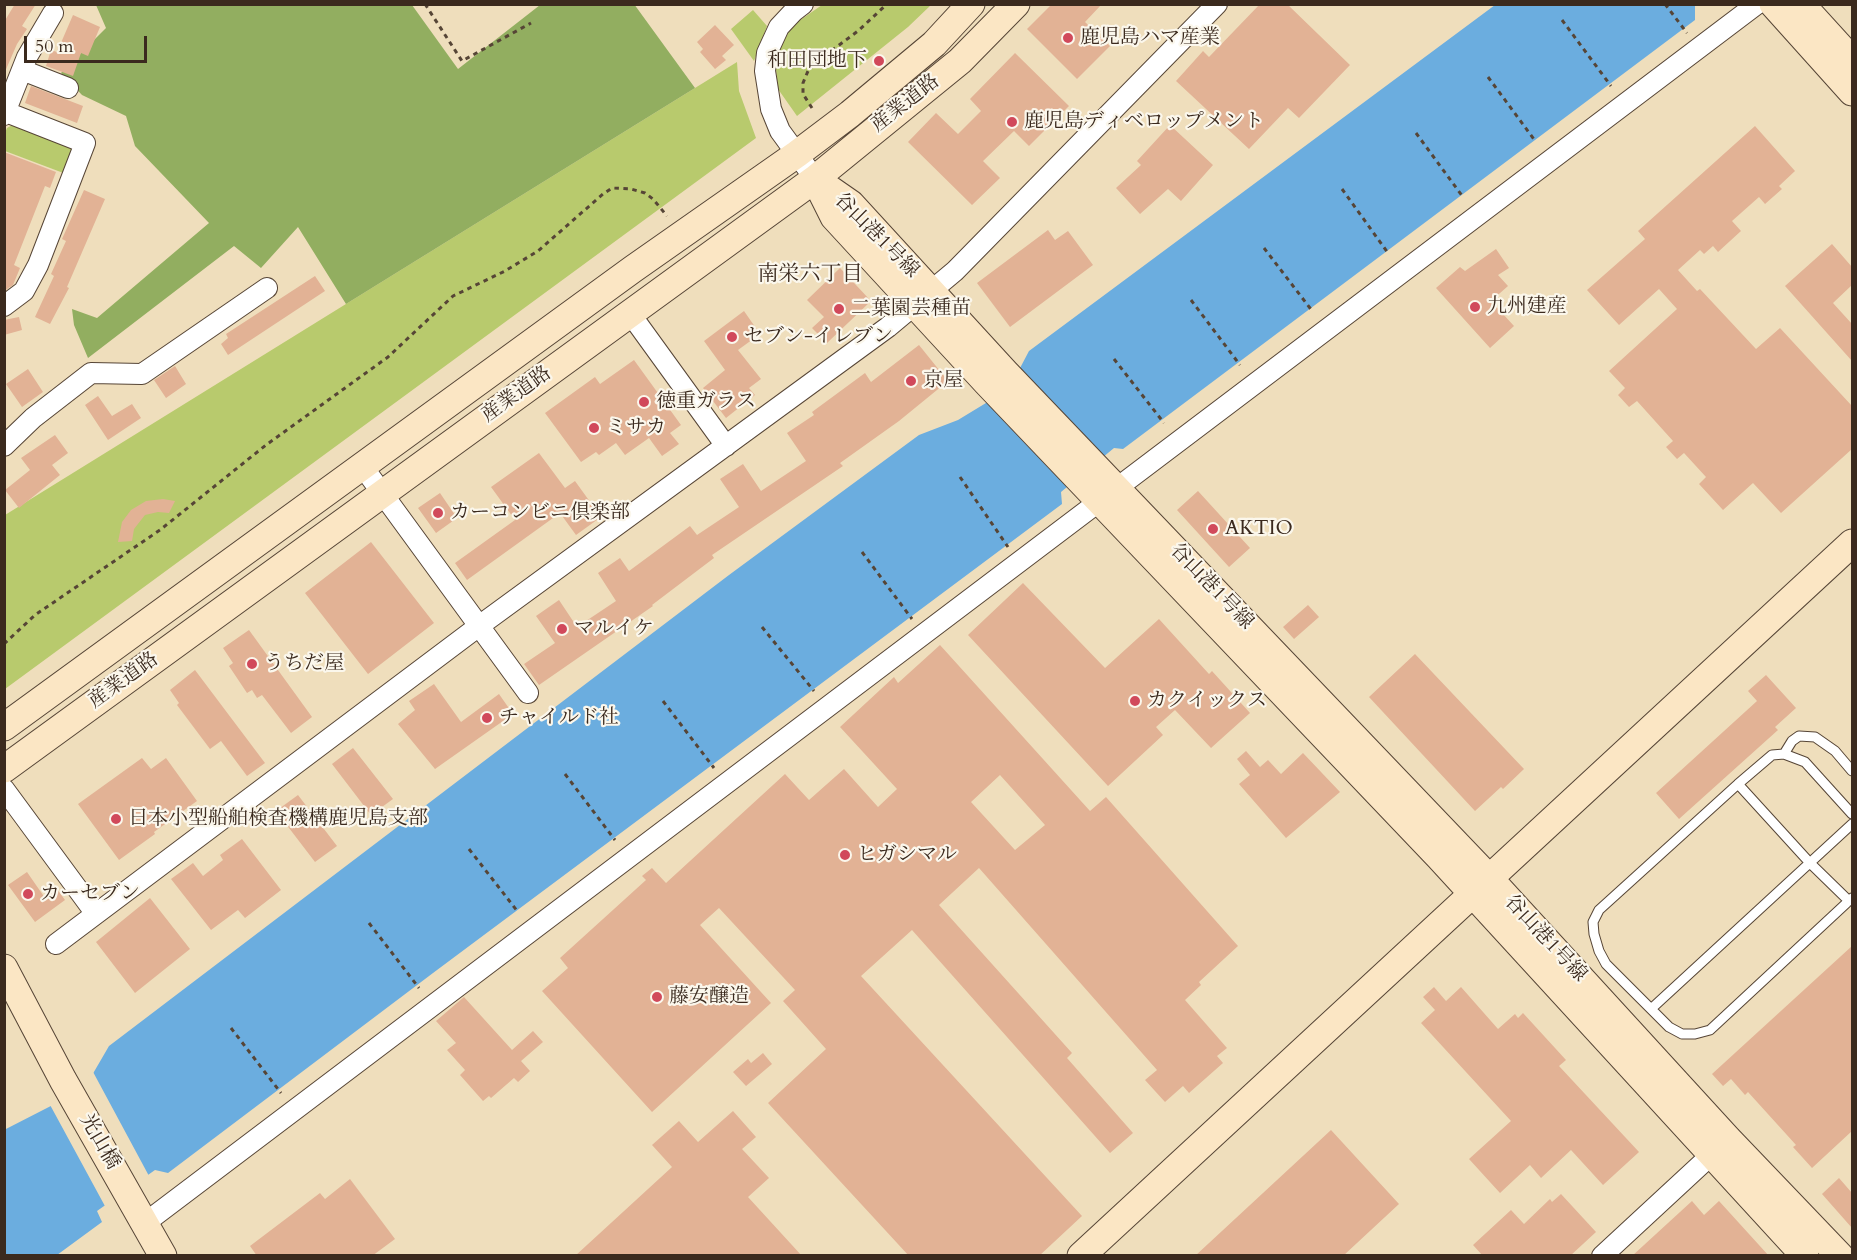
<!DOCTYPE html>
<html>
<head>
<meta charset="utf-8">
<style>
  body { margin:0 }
  #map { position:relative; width:1857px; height:1260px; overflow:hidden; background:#efdebc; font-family:Cardo,serif }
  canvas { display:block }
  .frame { position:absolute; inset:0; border:6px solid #3b2a1e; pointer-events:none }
  .scale { position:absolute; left:24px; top:36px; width:123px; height:27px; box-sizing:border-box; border:3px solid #3b2a1e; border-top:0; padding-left:8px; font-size:18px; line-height:21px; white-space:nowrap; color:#3b2a1e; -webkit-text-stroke:4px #fbf7ec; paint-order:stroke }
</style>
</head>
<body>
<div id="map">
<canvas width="1857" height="1260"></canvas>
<div class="frame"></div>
<div class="scale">50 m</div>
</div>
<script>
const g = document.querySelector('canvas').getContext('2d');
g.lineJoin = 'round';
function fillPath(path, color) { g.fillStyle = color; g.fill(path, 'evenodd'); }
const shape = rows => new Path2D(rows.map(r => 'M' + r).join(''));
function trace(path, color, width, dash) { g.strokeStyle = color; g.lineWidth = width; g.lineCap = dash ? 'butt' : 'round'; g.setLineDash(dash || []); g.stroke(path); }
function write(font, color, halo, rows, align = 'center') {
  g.font = font + ' Cardo,"Noto Serif JP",serif'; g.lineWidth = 4.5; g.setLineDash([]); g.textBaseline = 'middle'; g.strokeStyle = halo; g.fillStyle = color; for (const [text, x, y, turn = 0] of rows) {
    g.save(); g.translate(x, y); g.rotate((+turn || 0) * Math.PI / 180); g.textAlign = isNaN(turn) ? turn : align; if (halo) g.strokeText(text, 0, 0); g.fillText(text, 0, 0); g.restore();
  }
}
const green = shape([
  [822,5,931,5,908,27,797,116,778,89,776,70,778,49,793,25],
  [753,10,767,26,754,61,731,29],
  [737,62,739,91,756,138,5,689,5,515],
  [14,124,70,146,74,152,66,174,5,151,4,135,7,128]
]);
const forest = shape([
  [634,4,695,88,346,304,298,227,261,268,234,246,88,358,74,325,72,309,97,318,209,223,135,146,126,116,82,95,61,73,106,28,96,5,412,5,458,69,540,5]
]);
const water = shape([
  [1495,5,1695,5,1695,20,1123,449,1114,448,1061,492,1062,504,433,973,168,1173,155,1170,97,1211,102,1222,57,1255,5,1255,4,1130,84,1089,109,1046,729,575,919,435,958,420,1009,389,1029,351]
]);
const pier = shape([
  [92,1070,149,1176,106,1208,49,1103,82,1086]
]);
const building = shape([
  [15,4,36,4,22,26,27,29,17,44,4,74,4,22],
  [1052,4,1102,4,1085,22,1110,46,1077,79,1027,29],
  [1260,4,1287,4,1350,65,1299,118,1288,108,1249,149,1176,81,1203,51,1209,57],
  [73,15,100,27,88,56,81,53,73,76,46,66,51,50,57,52],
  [715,25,734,45,722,56,726,60,715,69,700,52,703,49,697,42],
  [1015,53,1069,106,1029,146,1014,131,983,161,1000,178,972,205,908,142,936,113,958,134,981,111,970,99],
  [31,86,83,106,77,123,25,103],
  [1170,125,1213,165,1181,201,1168,189,1140,214,1116,188,1141,165,1137,161],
  [1755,126,1795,171,1779,186,1782,189,1765,204,1759,197,1732,221,1741,231,1718,252,1713,246,1704,254,1700,250,1678,270,1697,291,1700,289,1756,349,1780,328,1852,406,1852,449,1781,513,1753,483,1723,510,1699,484,1706,477,1684,453,1677,459,1666,447,1673,441,1637,401,1629,407,1618,395,1625,388,1609,371,1677,309,1659,289,1619,325,1587,290,1645,239,1638,231],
  [4,152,56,172,50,188,45,186,14,265,20,268,13,285,4,291],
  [84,190,105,199,67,287,69,288,50,324,35,317,54,276,51,274,66,241,62,239],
  [1048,230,1055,240,1068,231,1093,265,1010,327,977,283],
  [1832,244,1852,267,1852,285,1833,303,1852,324,1852,361,1785,286],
  [1496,249,1509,268,1498,275,1508,286,1491,301,1514,326,1490,348,1436,288,1460,267,1465,271],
  [840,268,871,301,827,343,812,328,824,317,807,300],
  [315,276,325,291,228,355,221,344,228,338,226,334],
  [744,311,760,334,738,350,761,379,749,388,755,395,726,418,703,388,725,370,704,341],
  [19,317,22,330,4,335,4,320],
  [919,345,948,381,899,421,840,463,843,466,712,555,714,558,652,605,653,606,539,685,524,664,555,643,536,616,559,600,577,627,616,601,598,573,620,558,629,571,690,526,697,535,739,507,720,479,743,464,761,491,806,461,787,433,814,415,812,412,865,373,871,382],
  [634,360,681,425,670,433,679,444,662,456,649,438,625,455,616,443,599,455,596,452,581,462,545,413,595,377,600,384],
  [175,366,186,384,166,398,154,380],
  [28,369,43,392,22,407,6,384],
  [98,396,112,416,132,404,141,418,108,440,85,405],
  [55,435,68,453,52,465,60,475,19,508,5,490,30,470,21,458],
  [539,453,565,488,575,481,601,517,576,535,560,513,467,580,455,563,515,520,491,487],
  [1198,491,1250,548,1229,567,1177,510],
  [440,493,457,518,436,533,418,508],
  [163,499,175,501,169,513,158,512,145,515,134,529,132,541,118,542,122,522,131,510,146,501],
  [371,542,434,623,368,674,305,593],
  [1023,583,1105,668,1159,619,1209,674,1212,671,1250,713,1211,748,1175,710,1156,727,1163,735,1108,786,968,635],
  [1308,605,1319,617,1294,639,1283,627],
  [249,630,312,717,291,733,262,695,257,698,252,690,247,693,229,666,233,663,223,648],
  [940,645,1090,811,1106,797,1238,946,1199,982,1201,985,1185,1000,1227,1048,1217,1056,1223,1063,1189,1093,1183,1086,1165,1102,1145,1080,1157,1070,979,868,939,905,1072,1053,1067,1058,1133,1133,1110,1153,912,930,861,976,1082,1216,1039,1256,909,1256,768,1103,826,1049,783,1001,795,990,719,908,700,925,771,1003,652,1112,542,991,568,968,560,958,646,880,642,876,652,868,666,883,785,774,809,800,844,769,878,807,897,789,840,727,894,677,898,683],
  [1000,775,1045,825,1015,850,971,802],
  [1415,654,1524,769,1503,789,1501,787,1475,811,1369,697],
  [195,670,265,763,247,776,221,741,210,749,177,705,179,703,170,690],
  [1766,675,1796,708,1775,727,1778,730,1679,819,1656,793,1757,701,1748,691],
  [434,684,461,722,499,694,513,714,435,769,398,724,415,710,409,701],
  [353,748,393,799,371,815,332,764],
  [1246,751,1260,767,1268,760,1281,774,1303,753,1340,792,1286,838,1239,784,1250,775,1237,759],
  [142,758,151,769,166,758,197,801,154,832,155,834,119,860,78,804],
  [298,795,337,846,315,862,276,811],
  [242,839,281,890,245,918,238,910,211,930,171,879,193,863,203,876,223,860,220,855],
  [27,872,45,898,57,889,65,900,35,922,8,885],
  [150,898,190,949,135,993,96,942],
  [1852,946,1852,1131,1812,1168,1793,1147,1796,1145,1748,1092,1745,1095,1731,1079,1723,1086,1712,1074],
  [1434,987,1446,1001,1461,987,1498,1029,1515,1014,1518,1018,1523,1013,1566,1060,1559,1066,1639,1152,1603,1185,1571,1150,1541,1178,1530,1165,1500,1193,1469,1159,1511,1121,1421,1023,1435,1010,1423,997],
  [464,997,512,1050,533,1031,543,1042,521,1061,530,1071,518,1082,514,1078,491,1098,489,1096,483,1101,460,1075,465,1070,447,1050,456,1043,436,1021],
  [763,1053,772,1064,746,1086,733,1072,748,1059,751,1063],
  [733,1111,756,1137,742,1149,769,1178,748,1197,802,1256,575,1256,672,1167,652,1145,679,1121,698,1142],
  [1331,1130,1399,1204,1343,1256,1195,1256],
  [1839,1178,1852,1193,1852,1228,1822,1194],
  [350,1179,395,1239,372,1256,257,1256,250,1246,320,1193,325,1199],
  [1561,1194,1596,1232,1570,1256,1483,1256,1473,1245,1511,1210,1524,1224,1550,1199,1552,1202],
  [1692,1201,1704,1215,1719,1201,1769,1256,1632,1256]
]);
const path = shape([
  [425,4,462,61,531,23],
  [1665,4,1687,33],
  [1562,20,1611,86],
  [1488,77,1536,142],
  [812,108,803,94,803,83,808,71,815,63,858,31,887,4],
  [1416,133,1463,197],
  [1342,189,1388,253],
  [1264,248,1313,312],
  [1191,300,1240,365],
  [1114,359,1164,423],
  [960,477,1008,547],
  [862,552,912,619],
  [762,627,814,691],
  [4,644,35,615,160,530,266,445,388,357,453,296,505,271,538,251,603,194,612,188,631,189,645,193,653,199,667,216],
  [663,701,714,768],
  [565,774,615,840],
  [469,849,518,912],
  [369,923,419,988],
  [231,1028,281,1093]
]);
const lane = shape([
  [1784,754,1792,741,1799,736,1815,737,1835,751,1852,771],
  [1738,784,1810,863,1849,901],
  [1852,814,1805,762,1784,754,1772,755,1738,784,1599,910,1593,922,1594,934,1599,951,1606,964,1669,1027,1682,1034,1695,1034,1710,1030,1852,898],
  [1651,1009,1852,824]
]);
const street = shape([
  [803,4,794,11,779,27,767,53,765,71,771,109,780,131,815,179],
  [22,70,68,88],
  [4,115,27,57,53,13],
  [4,306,24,291,38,265,85,143,6,112],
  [629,312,726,446],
  [4,446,33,418,91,373,142,374,267,288],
  [363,467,528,693],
  [4,789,96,914],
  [56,944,479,626,888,327,955,271,1217,4],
  [145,1223,1757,4],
  [1602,1256,1722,1145]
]);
const secondary = shape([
  [1773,4,1852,92],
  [1801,4,1852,60],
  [815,179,851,204,1005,372,1490,879,1728,1139,1840,1256],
  [817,183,834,217,987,383,1439,857,1805,1256],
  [4,727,633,269,797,154,850,114,934,44,971,4],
  [4,769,815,179,960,61,1016,4],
  [4,968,63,1080,163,1256],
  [1081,1256,1852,543]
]);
const markers = [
  [1068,38,6,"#d1495b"],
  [879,61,6,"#d1495b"],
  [1012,122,6,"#d1495b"],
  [1475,307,6,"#d1495b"],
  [839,309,6,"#d1495b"],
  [732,337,6,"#d1495b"],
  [911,381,6,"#d1495b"],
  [644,402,6,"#d1495b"],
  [594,428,6,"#d1495b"],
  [438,513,6,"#d1495b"],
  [1213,529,6,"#d1495b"],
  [562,629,6,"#d1495b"],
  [252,664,6,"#d1495b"],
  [1135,701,6,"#d1495b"],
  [487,718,6,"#d1495b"],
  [116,819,6,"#d1495b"],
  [845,855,6,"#d1495b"],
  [28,894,6,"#d1495b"],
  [657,997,6,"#d1495b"]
];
const poiNames = [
  ["鹿児島ハマ産業",1080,38],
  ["和田団地下",867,61,"right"],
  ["鹿児島ディベロップメント",1024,122],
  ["九州建産",1487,307],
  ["二葉園芸種苗",851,309],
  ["セブン-イレブン",744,337],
  ["京屋",923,381],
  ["徳重ガラス",656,402],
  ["ミサカ",606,428],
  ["カーコンビニ倶楽部",450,513],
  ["AKTIO",1225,529],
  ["マルイケ",574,629],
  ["うちだ屋",264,664],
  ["カクイックス",1147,701],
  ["チャイルド社",499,718],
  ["日本小型船舶検査機構鹿児島支部",128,819],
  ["ヒガシマル",857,855],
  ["カーセブン",40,894],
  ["藤安醸造",669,997]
];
const streetNames = [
  ["産業道路",906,104,-38],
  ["谷山港1号線",876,236,45],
  ["産業道路",517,395,-36],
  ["谷山港1号線",1211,587,46],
  ["産業道路",124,681,-36],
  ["谷山港1号線",1545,939,47],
  ["光山橋",99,1142,60]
];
const neighbourhoodNames = [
  ["南栄六丁目",810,275]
];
fillPath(green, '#b8ca6d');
fillPath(forest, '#92ae60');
fillPath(water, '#6baddf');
fillPath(pier, '#efdebc');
fillPath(building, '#e2b295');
trace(lane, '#564536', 11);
trace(street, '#564536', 22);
trace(secondary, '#564536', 29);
trace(path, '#564536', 3, [4.5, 4.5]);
trace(lane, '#fff', 9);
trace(street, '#fff', 20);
trace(secondary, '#fbe6c4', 27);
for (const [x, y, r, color] of markers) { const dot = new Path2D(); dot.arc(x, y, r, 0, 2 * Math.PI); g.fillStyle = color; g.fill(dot); trace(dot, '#fbf7ec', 2); }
write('20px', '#3b2a1e', '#fbf7ec', poiNames, 'left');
write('20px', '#3b2a1e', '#fbf7ec', streetNames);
write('21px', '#3b2a1e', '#fbf7ec', neighbourhoodNames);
</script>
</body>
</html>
